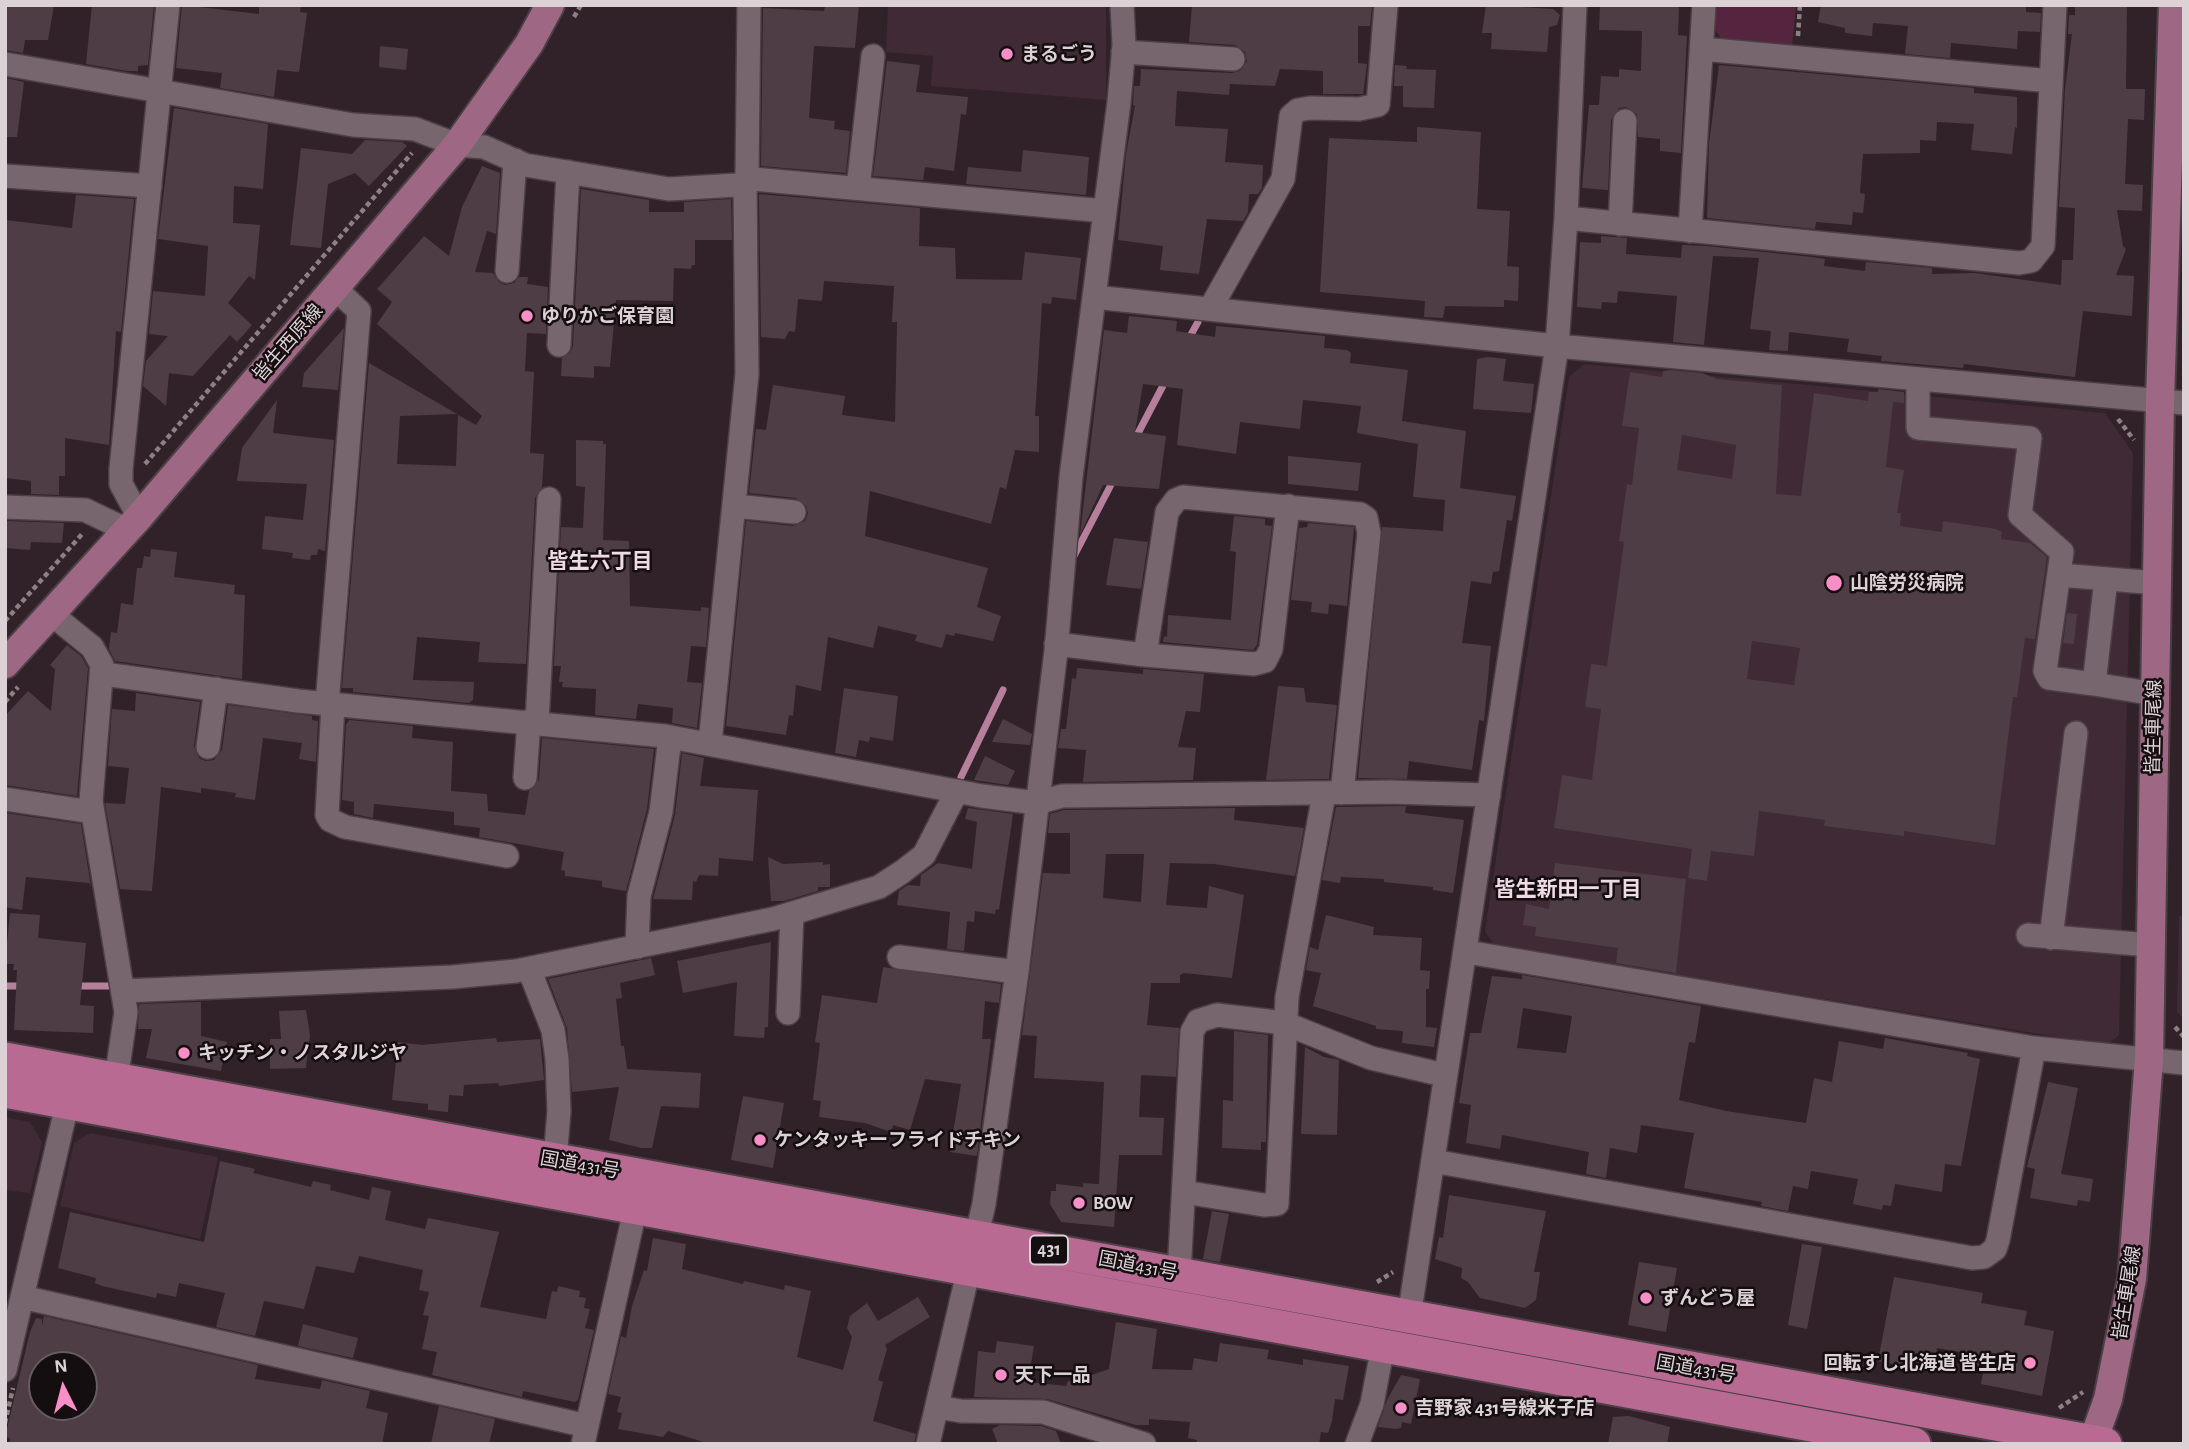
<!DOCTYPE html>
<html>
<head>
<meta charset="utf-8">
<style>
  body { margin:0 }
  #map { position:relative; width:2189px; height:1449px; overflow:hidden; background:#312229; font-family:"Alegreya Sans",sans-serif }
  canvas { display:block }
  .frame { position:absolute; inset:0; border:7px solid #dcd2d6; pointer-events:none }
  .north { position:absolute; left:28px; top:1351px; width:70px; height:70px; box-sizing:border-box; background:#150e11; border:2px solid #655c60; border-radius:50%; rotate:354deg; font-size:19px; font-weight:700; line-height:28px; text-align:center; color:#dcd2d6 }
  .north::after { content:''; display:block; margin:auto; width:24px; height:32px; background:#fa8fc7; clip-path:polygon(50% 0,100% 100%,50% 72%,0 100%) }
</style>
</head>
<body>
<div id="map">
<canvas width="2189" height="1449"></canvas>
<div class="frame"></div>
<div class="north">N</div>
</div>
<script>
const g = document.querySelector('canvas').getContext('2d');
g.lineJoin = 'round';
function fillPath(path, color) { g.fillStyle = color; g.fill(path, 'evenodd'); }
const shape = rows => new Path2D(rows.map(r => 'M' + r).join(''));
function trace(path, color, width, dash) { g.strokeStyle = color; g.lineWidth = width; g.lineCap = dash ? 'butt' : 'round'; g.setLineDash(dash || []); g.stroke(path); }
function write(font, color, halo, rows, align = 'center') {
  g.font = font + ' "Alegreya Sans","Noto Sans JP",sans-serif'; g.lineWidth = 5; g.setLineDash([]); g.textBaseline = 'middle'; g.strokeStyle = halo; g.fillStyle = color; for (const [text, x, y, turn = 0] of rows) {
    g.save(); g.translate(x, y); g.rotate((+turn || 0) * Math.PI / 180); g.textAlign = isNaN(turn) ? turn : align; if (halo) g.strokeText(text, 0, 0); g.fillText(text, 0, 0); g.restore();
  }
}
const built = shape([
  [888,5,1106,5,1106,100,931,86,933,56,886,52],
  [1584,364,2105,413,2133,453,2119,1035,2107,1045,1494,945,1485,931,1569,377],
  [2179,916,2184,916,2184,1020,2177,1012],
  [5,1117,30,1122,42,1142,30,1193,5,1190],
  [90,1133,218,1157,200,1239,60,1206,74,1143]
]);
const green = shape([
  [1713,5,1796,5,1792,46,1722,39,1712,26]
]);
const stream = shape([
  [1188,340,1198,322],
  [1135,439,1167,378],
  [1074,556,1115,477],
  [961,777,1003,690],
  [5,986,25,986],
  [75,986,110,986]
]);
const building = shape([
  [5,5,54,5,48,40,25,40,23,53,5,50],
  [92,5,154,5,148,65,138,66,138,71,127,71,86,64],
  [182,5,259,14,259,5,301,5,300,12,307,13,299,72,277,70,274,97,220,88,222,73,176,68],
  [859,5,855,48,814,46,809,118,835,121,834,129,850,131,846,173,761,166,763,8,824,11,825,7],
  [1192,5,1372,5,1370,26,1358,26,1358,63,1367,64,1363,94,1323,94,1323,71,1280,69,1275,86,1230,84,1229,95,1177,91,1175,126,1228,129,1225,162,1263,165,1262,188,1258,194,1249,194,1248,212,1243,221,1207,219,1199,274,1160,270,1163,246,1118,240,1126,154,1135,106,1133,105,1134,86,1140,86,1141,69,1232,73,1240,71,1247,61,1245,52,1235,45,1189,42],
  [1486,5,1553,9,1560,15,1557,25,1549,27,1547,52,1491,49,1492,33,1482,33],
  [1600,5,1679,5,1678,35,1687,36,1681,153,1660,151,1660,139,1638,137,1637,114,1626,107,1619,108,1611,120,1608,190,1582,188,1589,105,1599,105,1601,76,1619,77,1619,69,1641,71,1642,31,1599,30],
  [1821,5,2026,7,2026,12,2041,13,2040,32,2018,31,2017,49,1951,43,1950,58,1905,54,1908,26,1873,23,1872,36,1845,33,1845,28,1818,22],
  [2075,5,2127,5,2126,89,2145,89,2144,120,2128,119,2125,184,2143,185,2142,211,2117,210,2123,246,2126,249,2116,275,2134,276,2132,316,2083,311,2075,377,1964,364,1963,368,1881,361,1882,356,1847,352,1849,339,1789,332,1788,351,1769,350,1771,331,1750,329,1759,258,1713,256,1704,345,1673,342,1677,296,1618,291,1617,303,1602,302,1601,309,1577,307,1580,242,1601,243,1601,236,1627,238,1626,254,1681,258,1682,245,1706,246,1812,257,1825,259,1824,266,1865,271,1866,262,1932,268,1932,274,1975,273,2061,285,2062,260,2073,260,2075,208,2059,207,2065,89,2072,34,2068,34,2069,15,2075,15],
  [380,46,408,49,406,70,379,67],
  [887,61,920,65,916,92,968,97,966,115,961,114,954,171,925,167,923,180,873,176],
  [1395,65,1407,66,1406,69,1436,70,1434,108,1403,107,1403,86,1394,86],
  [1719,65,1974,88,1974,93,2017,97,2017,128,2015,127,2012,154,1971,150,1974,124,1937,122,1936,141,1920,140,1920,153,1863,154,1860,193,1865,194,1863,213,1853,212,1852,225,1816,222,1815,229,1707,218,1709,144],
  [6,78,24,82,17,137,5,137],
  [174,108,268,124,263,189,234,186,233,223,260,225,255,280,249,276,228,303,252,325,237,342,230,335,193,376,169,373,166,406,143,386,146,361,168,336,149,334,153,291,205,296,208,246,158,239],
  [1417,127,1481,132,1477,209,1510,211,1507,266,1519,267,1518,301,1504,300,1504,307,1445,306,1443,318,1424,317,1425,301,1320,292,1329,138,1417,142],
  [365,140,402,142,407,146,369,186,355,173,328,184,321,248,290,245,301,148,352,154],
  [1023,150,1089,157,1086,195,966,184,968,167,1021,172],
  [482,166,500,173,496,234,487,231,475,272,493,273,499,282,505,285,514,283,519,277,528,277,527,284,548,287,546,334,527,333,525,371,534,372,530,453,544,454,542,487,535,498,526,664,478,662,480,642,417,637,413,680,474,682,473,700,469,703,353,692,353,688,342,688,369,363,457,414,400,416,397,464,456,466,458,415,476,425,482,416,377,324,392,302,377,289,424,236,449,256,462,207],
  [581,189,649,200,649,212,684,212,684,202,731,199,732,240,695,240,695,265,692,265,691,269,674,268,673,301,616,300,610,367,594,366,594,378,561,376,562,358,570,353,573,346],
  [759,194,920,208,919,246,955,248,956,279,1022,280,1025,252,1081,258,1076,300,1052,297,1051,304,1042,303,1035,416,1039,416,1039,452,1015,450,1006,489,1000,487,991,524,870,491,865,536,988,568,977,607,1001,616,993,641,955,633,954,636,946,634,942,648,915,641,917,635,878,626,873,648,828,637,821,691,796,685,793,716,789,715,786,735,726,726,746,521,793,526,805,521,808,513,806,506,796,498,749,493,756,429,766,430,773,385,845,396,842,415,895,422,897,322,892,322,894,286,824,281,822,301,798,299,795,332,789,331,785,339,761,337],
  [76,195,134,199,121,332,116,331,109,445,65,438,65,476,59,476,59,495,31,494,31,481,5,478,5,220,72,228],
  [1129,316,1177,321,1176,331,1215,337,1216,326,1325,336,1324,348,1347,350,1351,353,1350,363,1408,370,1402,421,1466,431,1460,488,1516,496,1512,521,1507,520,1499,571,1493,572,1491,584,1471,581,1462,643,1491,646,1484,721,1479,720,1472,770,1409,761,1407,779,1358,778,1382,527,1443,531,1445,500,1413,497,1418,444,1357,433,1361,406,1303,400,1300,429,1240,422,1236,454,1177,445,1183,389,1143,384,1135,432,1166,436,1159,489,1103,485,1080,535,1104,330,1127,333],
  [344,328,338,390,302,387,304,373],
  [1488,357,1506,359,1503,381,1534,384,1531,413,1473,409,1477,359],
  [1670,370,1702,373,1717,379,1782,385,1776,494,1801,496,1814,393,1868,401,1869,392,1878,392,1878,389,1904,392,1904,403,1893,402,1886,467,1904,470,1897,513,1901,513,1900,526,1942,532,1943,521,1996,529,2002,532,2001,539,2030,543,2047,557,2035,639,2025,638,2017,697,2013,697,1995,845,1904,831,1904,836,1824,826,1825,820,1759,811,1754,856,1711,851,1707,881,1688,878,1692,849,1554,828,1562,775,1592,780,1601,709,1585,707,1591,664,1607,666,1624,542,1619,541,1627,484,1632,485,1639,428,1622,426,1630,372,1662,377,1663,371],
  [1682,435,1736,445,1732,479,1677,470],
  [1752,641,1800,648,1794,685,1747,679],
  [277,400,273,433,334,440,325,551,318,549,317,555,311,555,310,560,292,558,293,553,262,549,265,516,303,520,307,484,237,481,242,448],
  [576,440,603,441,603,444,606,444,603,540,629,541,630,606,701,611,701,607,709,608,706,647,691,646,687,682,702,683,697,728,672,723,673,708,638,704,636,719,595,715,596,689,562,687,563,682,559,682,561,666,554,666,561,527,583,528,585,487,576,486],
  [1288,456,1361,463,1358,491,1288,484],
  [1234,516,1265,519,1265,525,1272,526,1257,645,1253,650,1163,642,1164,636,1167,637,1168,615,1231,620,1236,552,1230,551],
  [5,521,64,523,62,543,31,542,30,550,5,548],
  [1308,523,1354,527,1347,606,1329,604,1328,614,1311,612,1312,602,1291,600,1299,528,1307,527],
  [1114,538,1148,542,1141,589,1106,585],
  [151,549,177,552,174,577,235,585,234,594,245,595,242,679,115,661,109,649,111,632,117,633,121,603,133,605,137,568,142,568,144,556,150,557],
  [2067,613,2077,614,2074,644,2063,643],
  [67,645,81,656,88,668,77,796,5,785,5,716,28,691,51,711,55,669,50,665],
  [1077,668,1143,674,1143,669,1204,674,1200,712,1186,711,1178,747,1196,748,1193,780,1083,782,1086,750,1058,748,1061,729,1066,729,1072,678,1076,679],
  [1278,686,1304,688,1306,702,1337,705,1329,779,1266,780],
  [844,688,898,696,893,741,870,737,869,742,859,740,856,757,835,753],
  [136,693,200,702,194,746,199,758,205,761,214,760,222,750,228,705,312,716,312,720,318,721,316,762,299,759,302,743,263,738,255,800,235,797,236,793,201,788,201,793,161,787,152,891,120,889,105,803,125,804,129,768,108,766,112,709,135,711],
  [1003,719,1032,734,1030,745,992,742],
  [349,720,413,726,412,738,453,742,451,791,487,794,488,811,525,815,529,791,539,780,542,738,654,749,647,809,626,891,602,887,602,881,565,876,565,871,561,870,564,852,479,837,480,828,454,825,454,812,374,804,373,818,354,814,354,802,342,800,346,725],
  [682,753,704,758,700,786,758,790,753,861,719,858,718,876,699,875,696,882,693,881,692,900,653,899,675,815],
  [985,756,1015,771,1008,785,974,780],
  [1406,806,1405,813,1464,820,1453,893,1433,890,1433,887,1384,882,1384,879,1341,877,1340,883,1322,880,1336,807],
  [968,808,1013,814,999,910,996,909,995,914,975,911,974,922,967,921,964,951,947,949,950,912,897,905,899,891,908,885,920,886,921,875,938,863,972,869,977,822,965,819],
  [1235,808,1234,820,1304,828,1295,876,1214,864,1170,863,1166,905,1207,908,1209,886,1244,895,1232,978,1184,973,1180,975,1180,983,1151,983,1147,1025,1179,1028,1176,1077,1141,1075,1139,1117,1164,1118,1162,1155,1119,1155,1114,1227,1061,1222,1050,1204,1051,1191,1056,1191,1056,1184,1083,1187,1083,1183,1099,1184,1104,1082,1034,1078,1037,1036,1022,1035,1043,873,1070,874,1070,833,1048,833,1050,814,1064,810],
  [1106,854,1144,854,1141,902,1103,898],
  [5,813,81,824,91,887,89,883,26,877,22,910,5,907],
  [768,857,783,864,823,862,823,865,830,864,830,887,818,887,818,891,784,901,771,901],
  [1555,863,1686,879,1676,973,1616,963,1618,948,1535,936,1536,927,1523,925,1526,904,1549,909],
  [10,913,40,915,38,938,86,943,80,1005,94,1006,93,1033,14,1030,17,970,13,970,14,964,5,964],
  [1326,915,1374,927,1373,935,1422,938,1420,970,1430,971,1429,989,1426,989,1426,1027,1437,1028,1434,1047,1402,1043,1403,1031,1376,1029,1376,1026,1313,1006,1321,973,1306,970,1310,947,1318,950],
  [771,942,768,1027,765,1027,764,1038,734,1036,737,982,683,993,677,961],
  [651,958,655,975,620,983,622,998,616,999,621,1046,624,1046,627,1069,701,1073,699,1108,661,1106,652,1148,641,1148,609,1140,619,1087,572,1092,567,1028,548,979],
  [883,967,1001,984,999,1003,985,1001,982,1039,991,1039,977,1156,950,1152,961,1084,925,1079,910,1130,893,1125,891,1132,865,1123,819,1117,821,1101,813,1100,820,1043,815,1042,822,995,877,1003],
  [1522,975,1701,1006,1695,1043,1689,1042,1679,1100,1726,1111,1806,1123,1814,1078,1832,1082,1839,1041,1883,1049,1885,1038,1968,1053,1967,1056,1980,1059,1961,1166,1945,1164,1942,1192,1895,1184,1891,1206,1883,1205,1882,1210,1853,1204,1858,1179,1811,1171,1808,1189,1793,1186,1788,1211,1761,1206,1762,1202,1684,1188,1694,1133,1641,1125,1637,1153,1610,1148,1606,1178,1586,1174,1589,1152,1502,1135,1500,1149,1466,1143,1471,1105,1459,1103,1470,1033,1481,1033,1492,976,1522,979],
  [1523,1008,1572,1016,1566,1053,1517,1048],
  [201,1002,201,1036,227,1042,221,1071,146,1058,152,1029,138,1029,139,1004],
  [306,1010,310,1035,306,1068,270,1069,270,1039,281,1039,279,1011],
  [1234,1031,1268,1035,1266,1142,1261,1142,1261,1150,1222,1148,1223,1100,1233,1101],
  [496,1038,497,1042,540,1039,544,1080,499,1086,498,1083,464,1085,463,1096,449,1095,448,1112,428,1110,428,1104,392,1100,398,1042,422,1045],
  [1305,1047,1324,1057,1339,1060,1337,1135,1301,1134],
  [2048,1082,2078,1088,2061,1174,2093,1179,2090,1202,2078,1200,2077,1206,2030,1198,2035,1169,2027,1167],
  [743,1096,784,1103,773,1168,731,1160],
  [220,1161,255,1169,253,1173,311,1187,313,1181,331,1185,330,1190,369,1200,372,1187,391,1191,385,1220,425,1229,428,1218,499,1232,480,1307,546,1319,552,1291,557,1292,558,1286,580,1291,579,1297,586,1298,584,1308,590,1309,585,1328,594,1330,578,1400,575,1402,523,1391,522,1397,432,1375,437,1352,422,1349,429,1316,423,1315,429,1292,419,1290,423,1270,359,1256,354,1273,316,1266,304,1309,264,1301,255,1336,216,1327,225,1293,179,1283,176,1297,157,1293,156,1298,102,1286,95,1283,96,1278,58,1268,70,1212,204,1242],
  [1449,1195,1546,1211,1534,1272,1540,1272,1536,1300,1525,1308,1480,1298,1468,1282,1461,1278,1462,1268,1435,1259,1439,1237,1443,1238],
  [1212,1211,1229,1214,1220,1262,1203,1259],
  [653,1238,686,1244,682,1269,743,1284,744,1281,784,1290,785,1285,811,1291,797,1357,843,1370,852,1337,847,1328,850,1316,867,1303,878,1321,918,1297,930,1317,885,1345,887,1349,878,1380,883,1382,873,1421,916,1434,914,1444,710,1444,668,1431,663,1437,618,1429,622,1413,617,1412,621,1397,608,1394,621,1336,626,1338,632,1306,644,1270,647,1271],
  [1802,1244,1822,1247,1807,1329,1788,1325],
  [1639,1262,1677,1268,1666,1332,1628,1325],
  [1894,1277,1983,1293,1981,1303,2027,1311,2024,1325,2054,1331,2042,1396,1981,1384,1983,1373,1968,1370,1971,1354,1937,1348,1933,1372,1878,1361],
  [44,1316,258,1365,255,1379,320,1389,322,1380,370,1391,366,1408,388,1413,382,1444,9,1444,10,1438,5,1437,30,1332,36,1318,42,1319,42,1326],
  [42,1365,84,1365,84,1407,42,1407],
  [1116,1322,1157,1329,1152,1369,1192,1370,1194,1358,1217,1362,1220,1343,1269,1350,1267,1359,1303,1365,1303,1359,1349,1366,1343,1400,1335,1399,1332,1421,1328,1433,1321,1432,1319,1444,1196,1444,1197,1440,1188,1438,1190,1422,1149,1419,1149,1425,1136,1425,1047,1399,974,1397,978,1351,995,1353,997,1341,1034,1346,1028,1382,1066,1386,1068,1381,1084,1384,1086,1377,1109,1369],
  [303,1324,358,1338,353,1358,298,1346],
  [1401,1375,1420,1379,1411,1424,1402,1422,1401,1428,1396,1429,1378,1427,1387,1400],
  [439,1406,495,1419,489,1444,431,1444],
  [1629,1416,1670,1427,1667,1444,1608,1444,1613,1417],
  [1000,1425,1041,1426,1056,1431,1061,1444,998,1444,992,1429]
]);
const path = shape([
  [574,17,581,5],
  [1798,36,1800,5],
  [2118,419,2134,440],
  [145,464,412,153],
  [5,621,83,533],
  [5,702,18,687],
  [2175,1027,2184,1037],
  [1377,1282,1393,1272],
  [2059,1408,2083,1392],
  [5,1423,13,1388]
]);
const minor = shape([
  [749,5,747,176,753,179,1105,211],
  [1702,49,2051,81],
  [1123,52,1233,59],
  [5,64,353,125,415,129,457,145,484,147,525,165,669,189,737,185,753,179],
  [5,176,150,186],
  [858,188,873,56],
  [1566,218,2019,263,2031,261,2043,246,2055,5],
  [1620,224,1625,121],
  [1690,231,1704,5],
  [507,271,515,160],
  [1094,297,1557,346,2184,403],
  [1210,309,1283,179,1291,116,1298,110,1310,108,1359,109,1378,105,1386,5],
  [559,345,568,172],
  [1918,380,1918,428,2030,438,2020,515,2062,552,2045,671,2049,678,2094,684],
  [735,506,794,512],
  [5,507,85,510,127,530],
  [139,517,121,484,121,469,168,5],
  [2059,575,2157,583],
  [2106,579,2094,684,2155,694],
  [50,613,92,647,102,665,91,801,126,1012,116,1080],
  [1056,644,1145,655,1167,512,1176,500,1183,497,1360,514,1366,518,1369,533,1342,793],
  [1145,655,1254,664,1265,661,1271,649,1288,506],
  [104,674,298,701,665,736,982,796,1037,803,1062,796,1390,792,1489,795],
  [327,704,359,311,335,288],
  [333,704,327,815,330,820,345,827,507,856],
  [537,722,549,499],
  [710,743,747,374,745,182],
  [208,747,216,689],
  [525,778,529,721],
  [5,799,92,812],
  [2028,935,2150,945],
  [2051,938,2076,733],
  [637,947,639,896,661,812,670,737],
  [1467,952,2034,1048,2184,1063],
  [899,957,1017,972],
  [529,969,553,1030,557,1059,559,1111,555,1160],
  [123,991,452,977,516,971,773,919,879,887,902,872,924,855,957,791],
  [788,1013,792,914],
  [1433,1161,1972,1258,1984,1257,1995,1249,1998,1240,2034,1048],
  [1184,1192,1264,1205,1277,1204,1287,997,1324,794],
  [1179,1274,1192,1032,1198,1021,1217,1015,1284,1023,1371,1058,1444,1075],
  [22,1297,587,1426],
  [1409,1317,1557,346,1566,218,1575,5],
  [5,1370,67,1105],
  [937,1407,961,1411,1043,1412,1144,1444],
  [583,1444,635,1210],
  [928,1444,984,1204,1017,972,1056,651,1071,477,1119,102,1124,45,1122,5],
  [1357,1444,1372,1404,1383,1346]
]);
const major = shape([
  [5,664,139,517,457,145,529,44,550,5],
  [2092,1444,2108,1399,2132,1279,2149,1059,2160,400,2173,5]
]);
const highway = shape([
  [5,1059,2105,1444],
  [5,1091,1914,1444]
]);
const markers = [
  [1007,54,7,"#fa8fc7"],
  [527,316,7,"#fa8fc7"],
  [1834,583,9,"#fa8fc7"],
  [184,1053,7,"#fa8fc7"],
  [760,1140,7,"#fa8fc7"],
  [1079,1203,7,"#fa8fc7"],
  [1646,1298,7,"#fa8fc7"],
  [2030,1363,7,"#fa8fc7"],
  [1001,1375,7,"#fa8fc7"],
  [1401,1408,7,"#fa8fc7"]
];
const shields = [
  [1049,1250,38]
];
const shieldNames = [
  ["431",1049,1250]
];
const poiNames = [
  ["まるごう",1021,54],
  ["ゆりかご保育園",541,316],
  ["山陰労災病院",1850,583],
  ["キッチン・ノスタルジヤ",198,1053],
  ["ケンタッキーフライドチキン",774,1140],
  ["BOW",1093,1203],
  ["ずんどう屋",1660,1298],
  ["回転すし北海道 皆生店",2016,1363,"right"],
  ["天下一品",1015,1375],
  ["吉野家 431号線米子店",1415,1408]
];
const streetNames = [
  ["皆生西原線",288,343,-49],
  ["皆生車尾線",2154,727,-89],
  ["国道431号",580,1165,10],
  ["国道431号",1138,1266,11],
  ["皆生車尾線",2127,1293,-81],
  ["国道431号",1696,1369,10]
];
const neighbourhoodNames = [
  ["皆生六丁目",600,562],
  ["皆生新田一丁目",1568,890]
];
fillPath(built, '#3f2a35');
fillPath(green, '#55253f');
trace(stream, '#b67f9c', 7);
fillPath(building, '#4e3d45');
trace(minor, '#4c3f45', 26);
trace(major, '#4c3f45', 32);
trace(highway, '#4c3f45', 37);
trace(path, '#8c8085', 4.5, [5, 3.5]);
trace(minor, '#78666e', 23);
trace(major, '#9e6884', 28);
trace(highway, '#b86a93', 33);
for (const [x, y, r, color] of markers) { const dot = new Path2D(); dot.arc(x, y, r, 0, 2 * Math.PI); g.fillStyle = color; g.fill(dot); trace(dot, '#150e11', 2.5); }
for (const [x, y, w] of shields) { const box = new Path2D(); box.roundRect(x - w / 2, y - 14.5, w, 29, 5); g.fillStyle = '#150e11'; g.fill(box); trace(box, '#dcd2d6', 2); }
write('bold 18px', '#dcd2d6', null, shieldNames);
write('bold 19px', '#dcd2d6', '#150e11', poiNames, 'left');
write('19px', '#dcd2d6', '#150e11', streetNames);
write('bold 21px', '#eedae3', '#150e11', neighbourhoodNames);
</script>
</body>
</html>
